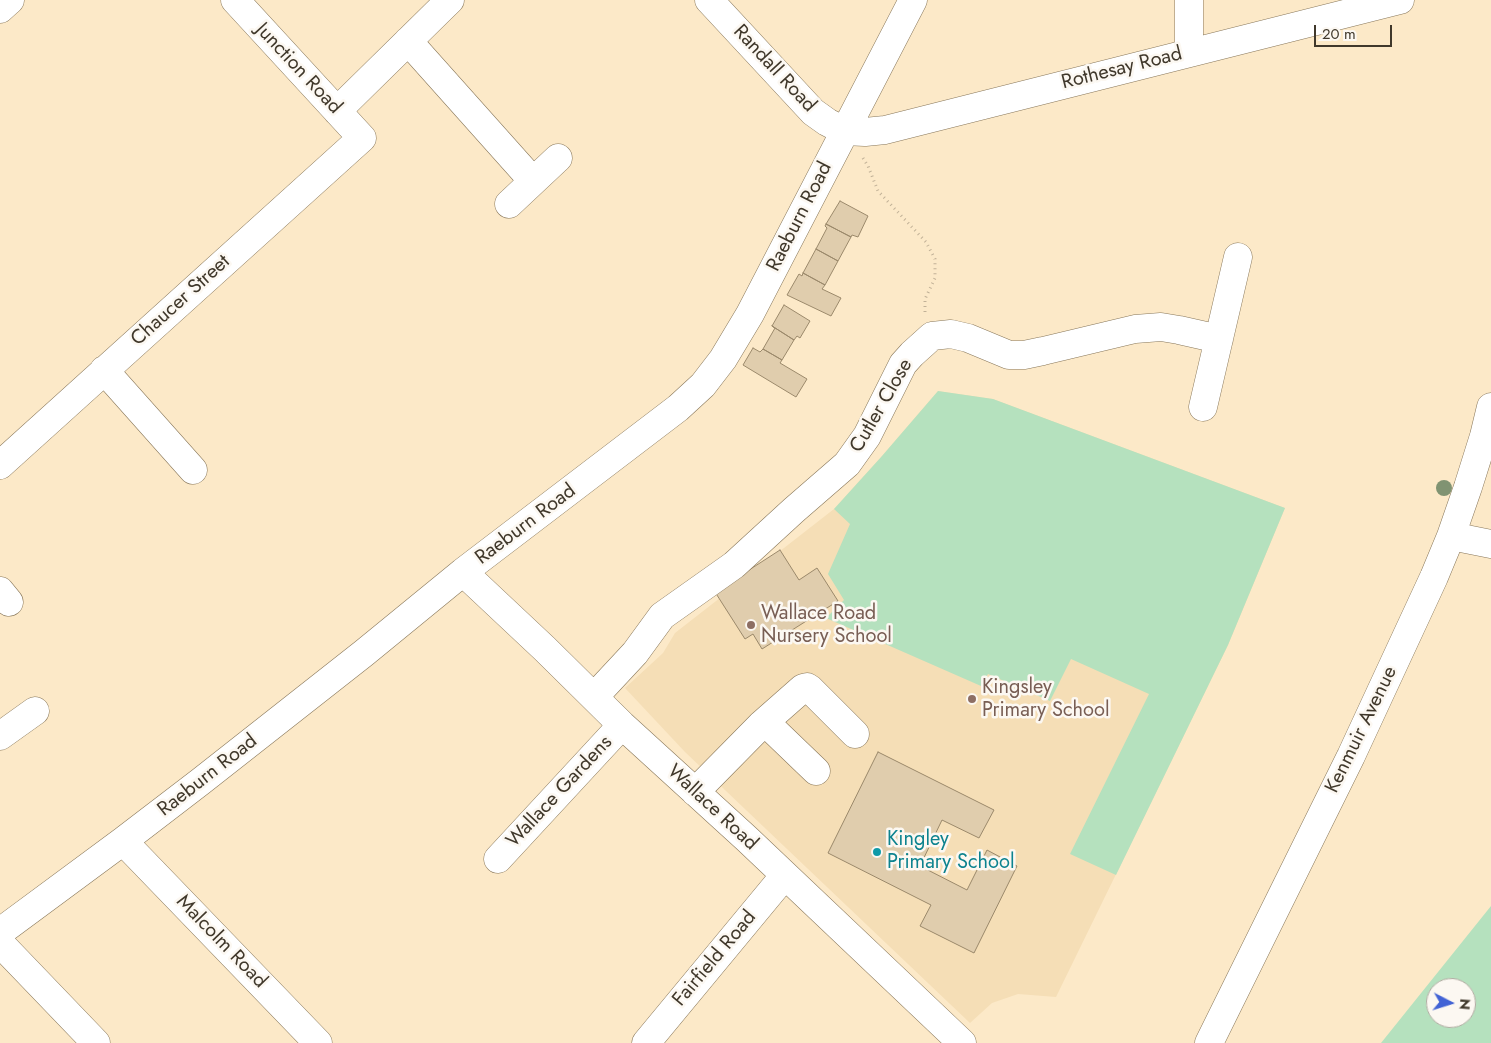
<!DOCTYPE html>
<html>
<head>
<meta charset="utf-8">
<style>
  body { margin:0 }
  #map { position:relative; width:1491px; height:1043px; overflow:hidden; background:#fce9c8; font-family:Jost,sans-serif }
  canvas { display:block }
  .north { position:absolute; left:1426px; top:978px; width:50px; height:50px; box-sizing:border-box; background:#fcf8f2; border:1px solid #b1aba2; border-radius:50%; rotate:95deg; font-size:14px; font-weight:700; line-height:20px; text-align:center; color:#40382b }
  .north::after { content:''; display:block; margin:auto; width:18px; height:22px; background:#4263d5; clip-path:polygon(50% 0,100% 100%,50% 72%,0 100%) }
  .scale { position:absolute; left:1314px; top:25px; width:78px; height:22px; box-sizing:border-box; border:2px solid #40382b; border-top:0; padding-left:6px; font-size:15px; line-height:18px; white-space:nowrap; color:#40382b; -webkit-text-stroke:4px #fcf8f2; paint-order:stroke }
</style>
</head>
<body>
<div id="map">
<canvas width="1491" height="1043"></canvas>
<div class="north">N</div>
<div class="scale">20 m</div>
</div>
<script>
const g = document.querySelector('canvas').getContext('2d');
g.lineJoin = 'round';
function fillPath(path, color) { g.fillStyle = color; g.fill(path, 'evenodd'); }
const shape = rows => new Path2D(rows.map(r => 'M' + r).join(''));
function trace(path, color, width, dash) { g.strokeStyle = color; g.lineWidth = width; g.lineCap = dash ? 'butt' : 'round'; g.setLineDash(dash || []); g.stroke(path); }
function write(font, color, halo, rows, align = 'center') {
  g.font = font + ' Jost,sans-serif'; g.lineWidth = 5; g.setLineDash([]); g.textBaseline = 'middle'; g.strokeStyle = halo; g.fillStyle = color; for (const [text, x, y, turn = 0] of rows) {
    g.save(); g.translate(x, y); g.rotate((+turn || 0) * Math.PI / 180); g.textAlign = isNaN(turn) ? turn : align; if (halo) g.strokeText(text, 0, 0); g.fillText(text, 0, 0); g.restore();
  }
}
const built = shape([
  [938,391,993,399,1285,508,1228,645,1056,997,1018,994,992,1003,970,1023,685,752,625,688,663,653,675,633,834,509,882,456]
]);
const green = shape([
  [938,391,993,399,1285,508,1228,645,1116,875,1070,854,1149,694,1071,659,1050,701,988,674,981,686,826,618,844,600,828,574,850,524,834,509,882,456],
  [1491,906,1491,1043,1381,1043],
  [1436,988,1466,988,1466,1018,1436,1018]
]);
const building = shape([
  [840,201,868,216,858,237,852,235,851,237,826,224,840,201],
  [826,224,851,237,838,261,816,249,827,228,825,226,826,224],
  [816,249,838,261,825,285,803,273,816,249],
  [803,273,825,285,822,289,841,298,831,316,787,295,799,274,802,276,803,273],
  [784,305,810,321,800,338,797,336,794,340,772,326,784,305],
  [772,326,794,340,782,360,763,349,775,328,772,326],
  [753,348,760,352,763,349,782,360,780,363,807,379,796,397,743,365,753,348],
  [780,550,799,580,817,568,838,601,762,649,753,634,745,639,715,592,780,550],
  [878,752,994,810,979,838,942,820,920,866,967,890,987,850,1017,866,974,953,920,926,931,905,828,853,878,752]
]);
const path = shape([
  [863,158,868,166,878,191,926,242,935,259,935,278,925,299,925,312]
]);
const minor = shape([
  [709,0,813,112,827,122,844,131,865,132,885,130,1400,0],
  [0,9,10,0],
  [408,41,533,181],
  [1189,52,1189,0],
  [337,111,450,0],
  [509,204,558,158],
  [104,370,193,470],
  [1203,407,1238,257],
  [0,465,362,138,235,0],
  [1451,536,1491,544],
  [463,572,545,649,622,725,747,839,962,1043],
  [0,591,9,602],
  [594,697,635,653,662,616,734,565,794,510,847,464,867,436,903,364,912,354,932,336,951,334,968,338,1009,355,1024,355,1043,351,1135,329,1161,327,1179,330,1219,339],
  [765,722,816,771],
  [0,736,35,711],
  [695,792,761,725,803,688,807,687,810,689,855,734],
  [123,841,318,1043],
  [498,859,622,725],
  [0,932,123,841,200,782,364,653,463,572,678,408,703,385,723,359,750,314,913,0],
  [0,943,96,1043],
  [646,1043,785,875],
  [1209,1043,1351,756,1434,577,1451,536,1468,487,1484,436,1491,407]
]);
const trees = [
  [1444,488]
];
const markers = [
  [751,625,5,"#8d6e63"],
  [972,699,5,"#8d6e63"],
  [877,852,5,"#0f9aa8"]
];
const streetNames = [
  ["Junction Road",298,69,47],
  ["Randall Road",774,69,47],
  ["Rothesay Road",1122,69,-14],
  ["Raeburn Road",800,217,-63],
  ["Chaucer Street",181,301,-42],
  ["Cutler Close",882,406,-60],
  ["Raeburn Road",526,525,-37],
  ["Kenmuir Avenue",1362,730,-64],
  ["Raeburn Road",208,776,-38],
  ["Wallace Gardens",560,792,-47],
  ["Wallace Road",712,808,43],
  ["Malcolm Road",221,942,46],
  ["Fairfield Road",715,959,-50]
];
const educationNames = [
  ["Wallace Road",761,614],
  ["Nursery School",761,637],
  ["Kingsley",982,688],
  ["Primary School",982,711]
];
const cultureNames = [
  ["Kingley",887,840],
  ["Primary School",887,863]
];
fillPath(built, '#f5deb6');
fillPath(green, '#b5e1be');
fillPath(building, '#e0cdad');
trace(building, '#9b896b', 1);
trace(minor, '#88775a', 29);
trace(path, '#c1b197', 3, [1, 4]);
trace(minor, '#fff', 28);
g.fillStyle = '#809372';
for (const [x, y] of trees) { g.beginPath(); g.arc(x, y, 8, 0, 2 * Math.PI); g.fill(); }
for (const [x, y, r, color] of markers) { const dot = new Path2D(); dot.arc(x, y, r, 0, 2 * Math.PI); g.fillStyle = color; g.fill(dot); trace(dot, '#fcf8f2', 2); }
write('20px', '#40382b', '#fcf8f2', streetNames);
write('20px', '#785e54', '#fcf8f2', educationNames, 'left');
write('20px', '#0d838f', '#fcf8f2', cultureNames, 'left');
</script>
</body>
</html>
